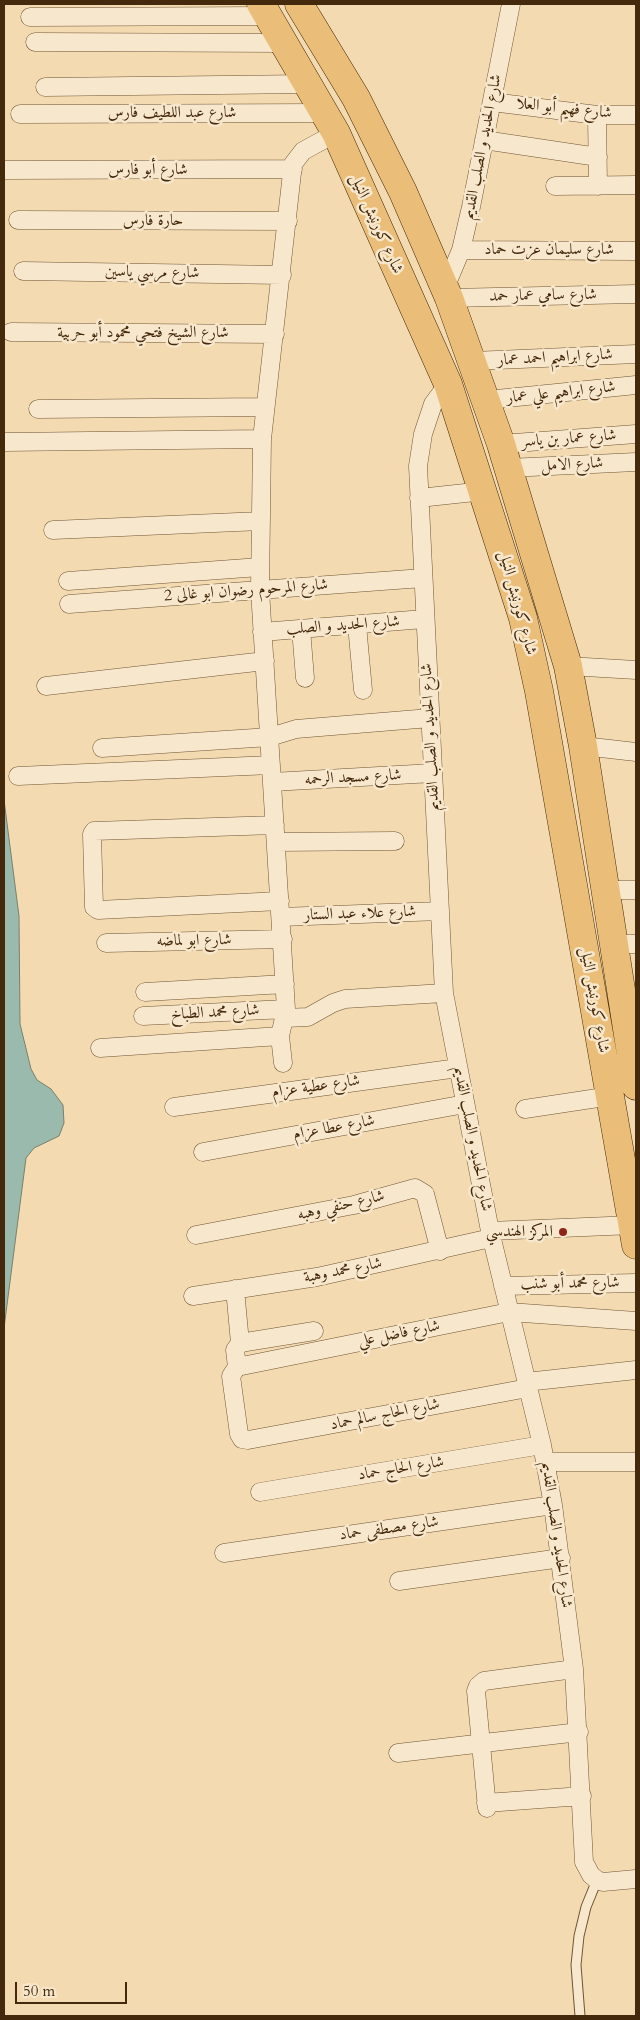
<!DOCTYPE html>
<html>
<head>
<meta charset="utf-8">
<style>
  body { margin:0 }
  #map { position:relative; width:640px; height:2020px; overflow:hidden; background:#f3dab0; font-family:Cardo,serif }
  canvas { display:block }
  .frame { position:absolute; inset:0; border:5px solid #44290c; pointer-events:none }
  .scale { position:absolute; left:15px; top:1982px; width:112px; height:22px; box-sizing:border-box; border:2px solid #44290c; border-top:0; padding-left:6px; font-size:15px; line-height:18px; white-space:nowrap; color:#44290c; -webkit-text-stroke:4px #f7e7cc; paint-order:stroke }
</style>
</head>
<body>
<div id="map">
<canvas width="640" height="2020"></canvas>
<div class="frame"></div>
<div class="scale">50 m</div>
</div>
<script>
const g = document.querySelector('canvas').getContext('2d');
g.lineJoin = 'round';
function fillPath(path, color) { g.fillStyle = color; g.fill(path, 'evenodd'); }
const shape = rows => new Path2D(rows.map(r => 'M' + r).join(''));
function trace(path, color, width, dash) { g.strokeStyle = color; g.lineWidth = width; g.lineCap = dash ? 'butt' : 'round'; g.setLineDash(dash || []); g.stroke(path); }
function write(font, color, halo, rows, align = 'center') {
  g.font = font + ' Cardo,Amiri,serif'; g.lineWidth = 5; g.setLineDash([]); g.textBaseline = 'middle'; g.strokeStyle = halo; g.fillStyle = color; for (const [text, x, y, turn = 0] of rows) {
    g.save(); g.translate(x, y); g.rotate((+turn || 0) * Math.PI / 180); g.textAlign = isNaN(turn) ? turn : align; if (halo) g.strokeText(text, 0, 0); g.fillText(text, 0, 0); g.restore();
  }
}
const water = shape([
  [4,800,19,916,20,1024,31,1069,37,1080,51,1089,63,1105,64,1123,59,1136,34,1148,26,1158,4,1328,4,800]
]);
const lane = shape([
  [580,2016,576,1965,579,1936,586,1907,597,1880]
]);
const street = shape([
  [30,17,269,16],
  [35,42,286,43],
  [45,87,308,84],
  [492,102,597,115,636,115],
  [20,114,324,113],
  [597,115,598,186],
  [484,140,598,157],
  [4,170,293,169],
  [555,186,636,185],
  [18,220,288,221],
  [461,250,636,251],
  [23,271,282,275],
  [445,288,461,250,471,207,511,4],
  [449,298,636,294],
  [11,332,275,334],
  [473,361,636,354],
  [448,384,433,404,423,434,418,466,444,993,490,1231,542,1445,553,1505,574,1669,584,1862,591,1875,597,1880,603,1882,636,1879],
  [487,400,636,385],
  [38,409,265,407],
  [4,442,262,439],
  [501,444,636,434],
  [508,468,636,462],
  [419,498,484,491],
  [53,530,261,521],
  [68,581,260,567],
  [69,604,423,578],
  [357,625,363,690],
  [301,629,305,678],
  [262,632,424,619],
  [568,666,636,670],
  [46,686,265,661],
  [583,746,636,752],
  [102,748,270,737,296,729,430,718],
  [18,776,271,765],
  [272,782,433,773],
  [275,825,94,831,92,834,94,907,98,910,280,901],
  [276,842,395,841],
  [605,890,636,890],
  [281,917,440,911],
  [106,943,283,939],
  [613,944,636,944],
  [145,992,285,984],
  [143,1016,286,1009],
  [285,1018,308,1017,333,1003,345,999,444,993],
  [100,1048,280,1036],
  [283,1063,280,1036,286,1009,260,590,262,439,293,164,303,151,336,133],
  [174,1107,458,1068],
  [525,1109,611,1096],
  [203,1152,465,1104],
  [490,1231,633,1225],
  [196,1235,354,1205,415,1188,425,1194,440,1251],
  [503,1286,636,1283],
  [235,1289,240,1343],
  [193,1296,317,1277,491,1238],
  [237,1367,235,1350,240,1343,314,1331],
  [526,1382,636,1370],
  [528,1388,248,1440,242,1439,239,1434,231,1376,237,1367,509,1312,636,1321],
  [546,1462,636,1462],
  [260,1492,542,1445],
  [224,1553,553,1505],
  [399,1581,561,1558],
  [398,1753,579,1732],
  [486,1803,582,1796],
  [487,1808,476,1691,478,1686,484,1681,574,1669]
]);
const highway = shape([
  [261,4,336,133,448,384,523,618,539,691,636,1245],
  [299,4,356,98,403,192,449,298,501,444,568,666,583,746,636,1086]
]);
const markers = [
  [563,1232,5,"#8f2418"]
];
const streetNames = [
  ["شارع فهيم أبو العلا",564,109,6],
  ["شارع عبد اللطيف فارس",172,113],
  ["شارع الحديد و الصلب القديم",483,147,-79],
  ["شارع أبو فارس",148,170],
  ["حارة فارس",153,221],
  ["شارع كورنيش النيل",376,224,66],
  ["شارع سليمان عزت حماد",549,250],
  ["شارع مرسي ياسين",152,273,1],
  ["شارع سامي عمار حمد",543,296,-1],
  ["شارع الشيخ فتحي محمود أبو حربية",143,333],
  ["شارع ابراهيم احمد عمار",555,358,-3],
  ["شارع ابراهيم علي عمار",561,393,-6],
  ["شارع عمار بن ياسر",569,439,-4],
  ["شارع الامل",572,465,-3],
  ["شارع المرحوم رضوان ابو غالى 2",246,591,-4],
  ["شارع كورنيش النيل",517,603,75],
  ["شارع الحديد و الصلب",343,626,-4],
  ["شارع الحديد و الصلب القديم",431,737,-93],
  ["شارع مسجد الرحمه",353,778,-3],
  ["شارع علاء عبد الستار",360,914,-2],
  ["شارع ابو لماضه",194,941,-1],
  ["شارع كورنيش النيل",594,1000,80],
  ["شارع محمد الطباخ",215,1013,-3],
  ["شارع عطية عزام",316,1087,-8],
  ["شارع عطا عزام",334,1128,-10],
  ["شارع الحديد و الصلب القديم",472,1139,79],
  ["شارع حنفي وهبه",341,1206,-13],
  ["شارع محمد وهبة",343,1271,-11],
  ["شارع محمد أبو شنب",570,1284,-1],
  ["شارع فاضل علي",399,1334,-11],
  ["شارع الحاج سالم حماد",385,1415,-11],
  ["شارع الحاج حماد",401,1469,-9],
  ["شارع مصطفى حماد",389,1529,-8],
  ["شارع الحديد و الصلب القديم",556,1535,82]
];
const poiNames = [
  ["المركز الهندسي",553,1232]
];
fillPath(water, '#9bbaae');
trace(water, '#78806d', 1);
trace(lane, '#705535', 11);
trace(street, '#705535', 19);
trace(highway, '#44290c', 29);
trace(lane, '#f7e7cc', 9);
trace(street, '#f7e7cc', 18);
trace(highway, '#eabd78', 28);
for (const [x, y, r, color] of markers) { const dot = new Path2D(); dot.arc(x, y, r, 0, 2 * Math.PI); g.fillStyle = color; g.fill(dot); trace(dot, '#f7e7cc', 2); }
write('16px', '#44290c', '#f7e7cc', streetNames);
write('16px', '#44290c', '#f7e7cc', poiNames, 'right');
</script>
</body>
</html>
